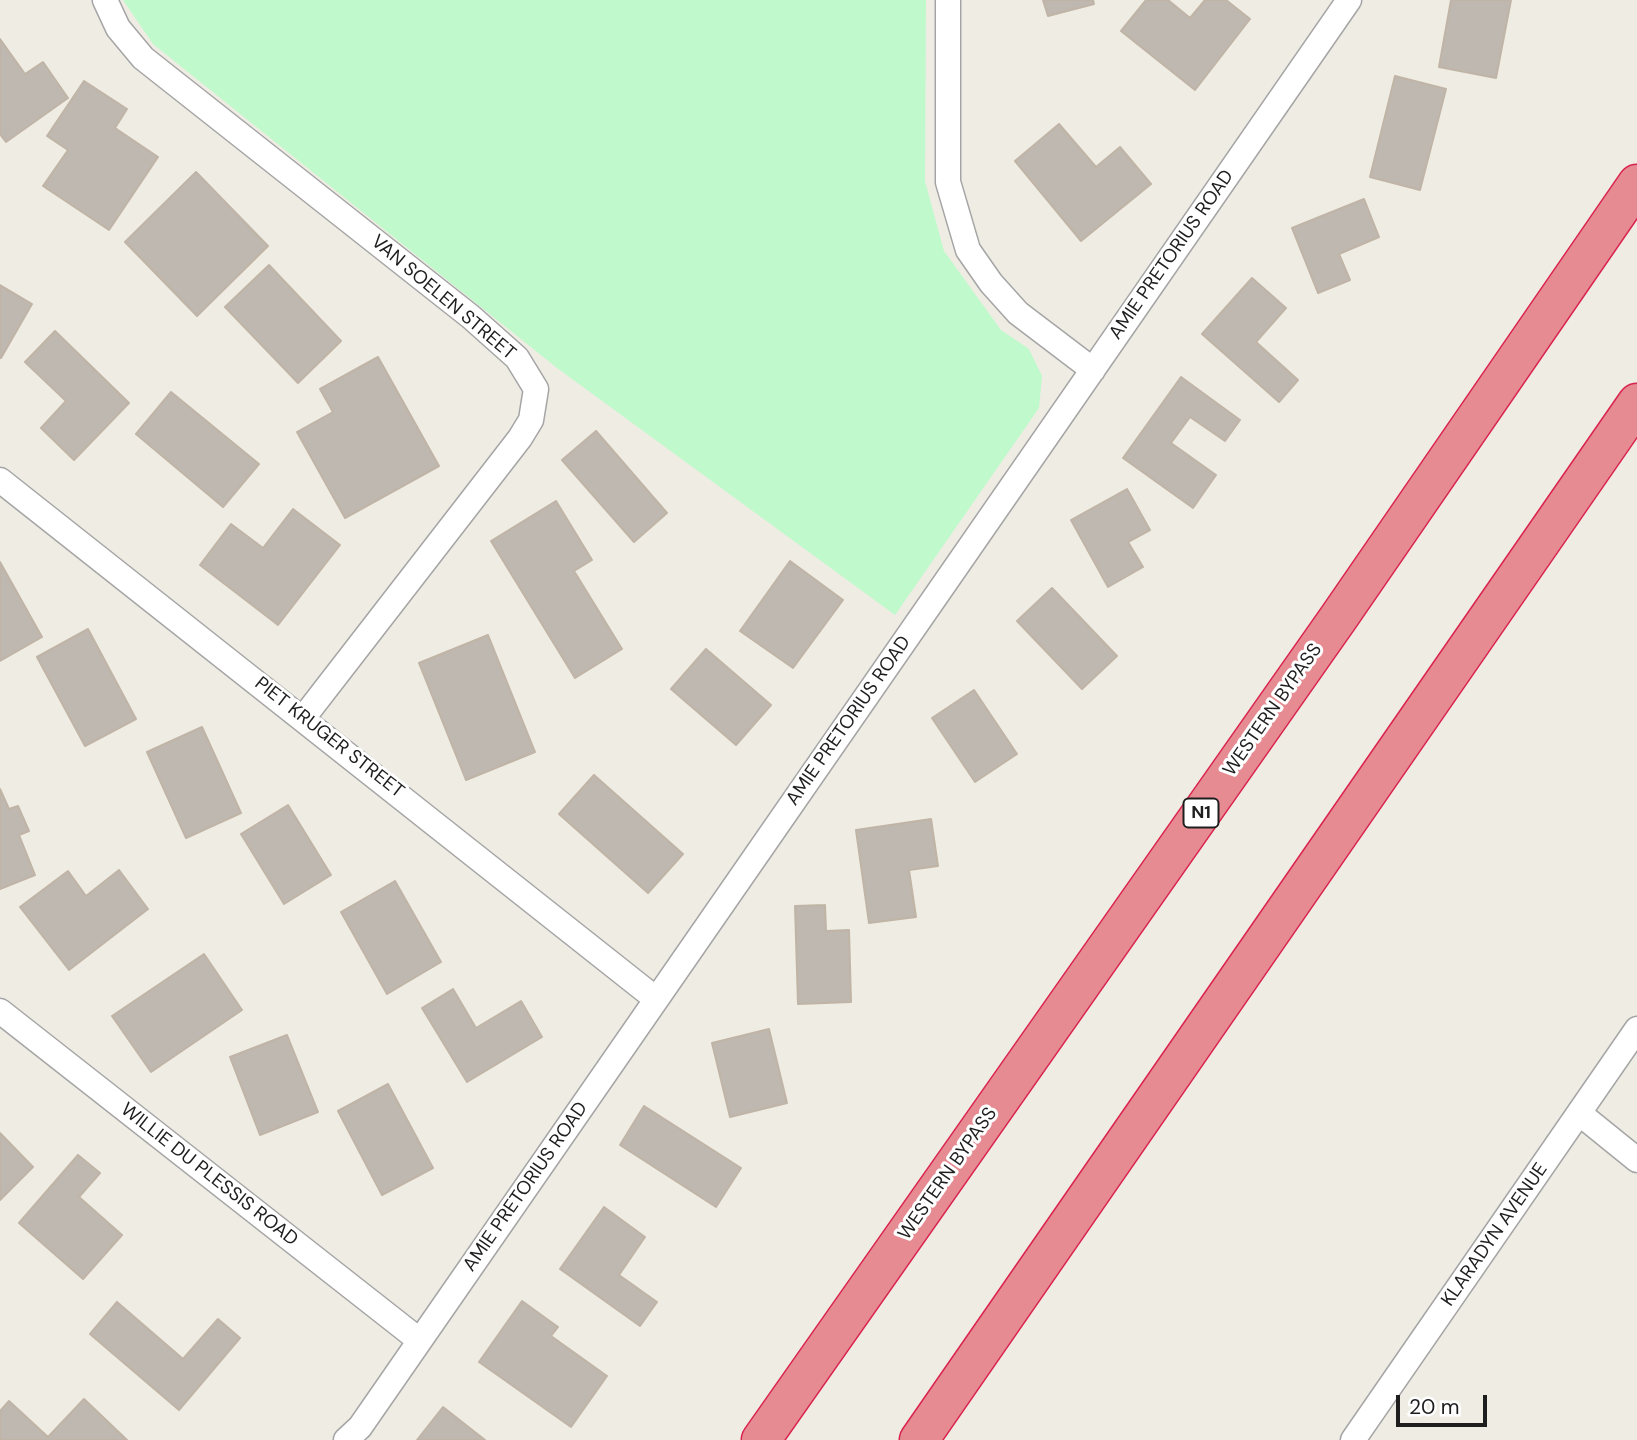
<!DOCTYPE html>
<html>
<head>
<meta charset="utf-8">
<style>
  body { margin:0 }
  #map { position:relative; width:1637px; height:1440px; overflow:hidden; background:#efece4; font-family:"DM Sans",sans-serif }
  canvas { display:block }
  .scale { position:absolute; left:1396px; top:1395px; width:91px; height:32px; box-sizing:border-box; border:4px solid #1e1e1e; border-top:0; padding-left:9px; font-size:21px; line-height:24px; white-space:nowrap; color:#1e1e1e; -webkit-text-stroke:5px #fff; paint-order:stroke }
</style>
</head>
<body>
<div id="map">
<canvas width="1637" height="1440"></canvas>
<div class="scale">20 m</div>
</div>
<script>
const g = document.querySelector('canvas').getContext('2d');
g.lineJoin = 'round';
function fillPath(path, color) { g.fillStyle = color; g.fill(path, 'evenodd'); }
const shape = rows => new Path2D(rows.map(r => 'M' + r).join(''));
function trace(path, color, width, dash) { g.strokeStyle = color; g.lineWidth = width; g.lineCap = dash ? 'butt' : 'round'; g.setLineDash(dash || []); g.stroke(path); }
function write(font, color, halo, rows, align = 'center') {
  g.font = font + ' "DM Sans",sans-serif'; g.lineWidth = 6; g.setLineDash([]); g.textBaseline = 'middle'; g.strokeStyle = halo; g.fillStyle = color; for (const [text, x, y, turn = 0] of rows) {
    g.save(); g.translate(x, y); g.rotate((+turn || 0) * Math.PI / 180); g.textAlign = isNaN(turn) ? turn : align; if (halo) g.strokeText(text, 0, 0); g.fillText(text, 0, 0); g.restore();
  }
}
const park = shape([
  [123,0,926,0,925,181,944,251,1001,330,1029,349,1042,376,1039,408,895,615,557,368,153,44]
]);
const building = shape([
  [1043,0,1093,0,1094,4,1048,16,1043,0],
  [1146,0,1168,0,1190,18,1205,0,1226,0,1250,19,1195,90,1121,31,1146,0],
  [1451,0,1511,0,1496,78,1439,67,1451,0],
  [0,39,25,74,43,62,68,98,6,142,0,134,0,39],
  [1395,76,1446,89,1420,190,1370,177,1395,76],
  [84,81,127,109,115,128,158,157,109,230,43,186,68,150,47,136,84,81],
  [1059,124,1096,167,1120,147,1151,184,1081,241,1015,161,1059,124],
  [196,172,268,246,197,316,125,242,196,172],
  [1364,199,1379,237,1339,254,1350,280,1318,293,1292,228,1364,199],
  [269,265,341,341,298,383,225,307,269,265],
  [1252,278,1286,308,1256,342,1298,380,1279,402,1202,334,1252,278],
  [0,285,32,304,1,358,0,358,0,285],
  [55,331,129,403,74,460,41,428,66,401,25,362,55,331],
  [378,357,439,466,345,518,297,432,333,412,320,389,378,357],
  [1181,377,1240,420,1225,441,1190,417,1171,443,1216,475,1193,508,1123,458,1181,377],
  [171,392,259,464,223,507,136,434,171,392],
  [596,431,667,513,634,542,562,460,596,431],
  [1127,489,1150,530,1128,542,1143,567,1108,587,1071,520,1127,489],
  [556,501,592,560,574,571,622,649,575,678,491,541,556,501],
  [293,509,340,545,278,625,200,565,231,524,263,548,293,509],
  [790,561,843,600,793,668,740,631,790,561],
  [0,562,42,637,0,661,0,562],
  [1052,588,1117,656,1082,689,1017,621,1052,588],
  [88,629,136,719,85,746,37,657,88,629],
  [488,635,535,752,466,780,419,663,488,635],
  [706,649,771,705,736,745,671,689,706,649],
  [974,690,1017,754,975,782,932,718,974,690],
  [202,727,241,813,186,838,147,752,202,727],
  [594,775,683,854,648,893,559,814,594,775],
  [0,789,9,809,18,806,29,831,19,835,35,875,0,889,0,789],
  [288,805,331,875,284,904,241,834,288,805],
  [931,819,938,866,909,870,916,917,869,923,856,830,931,819],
  [119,870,148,909,69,970,20,907,68,871,86,896,119,870],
  [395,881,441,962,387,994,341,912,395,881],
  [825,905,826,931,849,930,851,1002,798,1004,795,906,825,905],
  [204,954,242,1010,151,1072,112,1016,204,954],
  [453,989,476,1028,521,1001,542,1037,467,1082,422,1008,453,989],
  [769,1029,787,1103,730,1117,712,1043,769,1029],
  [287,1035,318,1112,260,1135,230,1057,287,1035],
  [388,1084,433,1168,382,1195,338,1111,388,1084],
  [644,1106,741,1168,716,1207,620,1145,644,1106],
  [0,1133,33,1167,0,1200,0,1133],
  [78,1155,100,1173,79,1197,122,1235,83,1279,19,1223,78,1155],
  [604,1207,645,1237,619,1275,657,1302,640,1326,560,1269,604,1207],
  [522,1301,558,1327,551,1336,607,1376,571,1427,479,1362,522,1301],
  [117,1302,183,1359,218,1319,240,1338,179,1410,90,1334,117,1302],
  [84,1399,127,1440,0,1440,0,1411,9,1401,48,1437,84,1399],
  [443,1407,485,1440,417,1440,443,1407]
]);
const minor = shape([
  [105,0,118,28,143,58,471,317,517,358,536,389,531,420,520,438,304,717],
  [948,0,948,182,968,250,991,283,1018,313,1093,370],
  [0,480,656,999],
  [0,1011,419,1340],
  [1579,1113,1637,1160],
  [346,1440,360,1427,1349,0],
  [1353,1440,1637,1029]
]);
const motorway = shape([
  [761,1440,1339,617,1637,184],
  [919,1440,1637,403]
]);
const shields = [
  [1201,813,35]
];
const shieldNames = [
  ["N1",1201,813]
];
const streetNames = [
  ["AMIE PRETORIUS ROAD",1172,255,-55],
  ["VAN SOELEN STREET",443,298,40],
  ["WESTERN BYPASS",1273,710,-55],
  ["AMIE PRETORIUS ROAD",849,721,-55],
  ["PIET KRUGER STREET",329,738,38],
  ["WESTERN BYPASS",948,1174,-55],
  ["WILLIE DU PLESSIS ROAD",209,1175,38],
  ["AMIE PRETORIUS ROAD",526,1187,-55],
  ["KLARADYN AVENUE",1495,1235,-55]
];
fillPath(park, '#c0f9cb');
fillPath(building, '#bfb8b0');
trace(building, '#c0b4a6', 2);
trace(minor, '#a5a5a5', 27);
trace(motorway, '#d9244f', 41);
trace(minor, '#fff', 24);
trace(motorway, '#e68b92', 38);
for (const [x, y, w] of shields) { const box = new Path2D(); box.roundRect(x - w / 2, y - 14.5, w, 29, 5); g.fillStyle = '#fff'; g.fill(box); trace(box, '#1e1e1e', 2); }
write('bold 18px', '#1e1e1e', null, shieldNames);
write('19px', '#1e1e1e', '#fff', streetNames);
</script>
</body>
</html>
